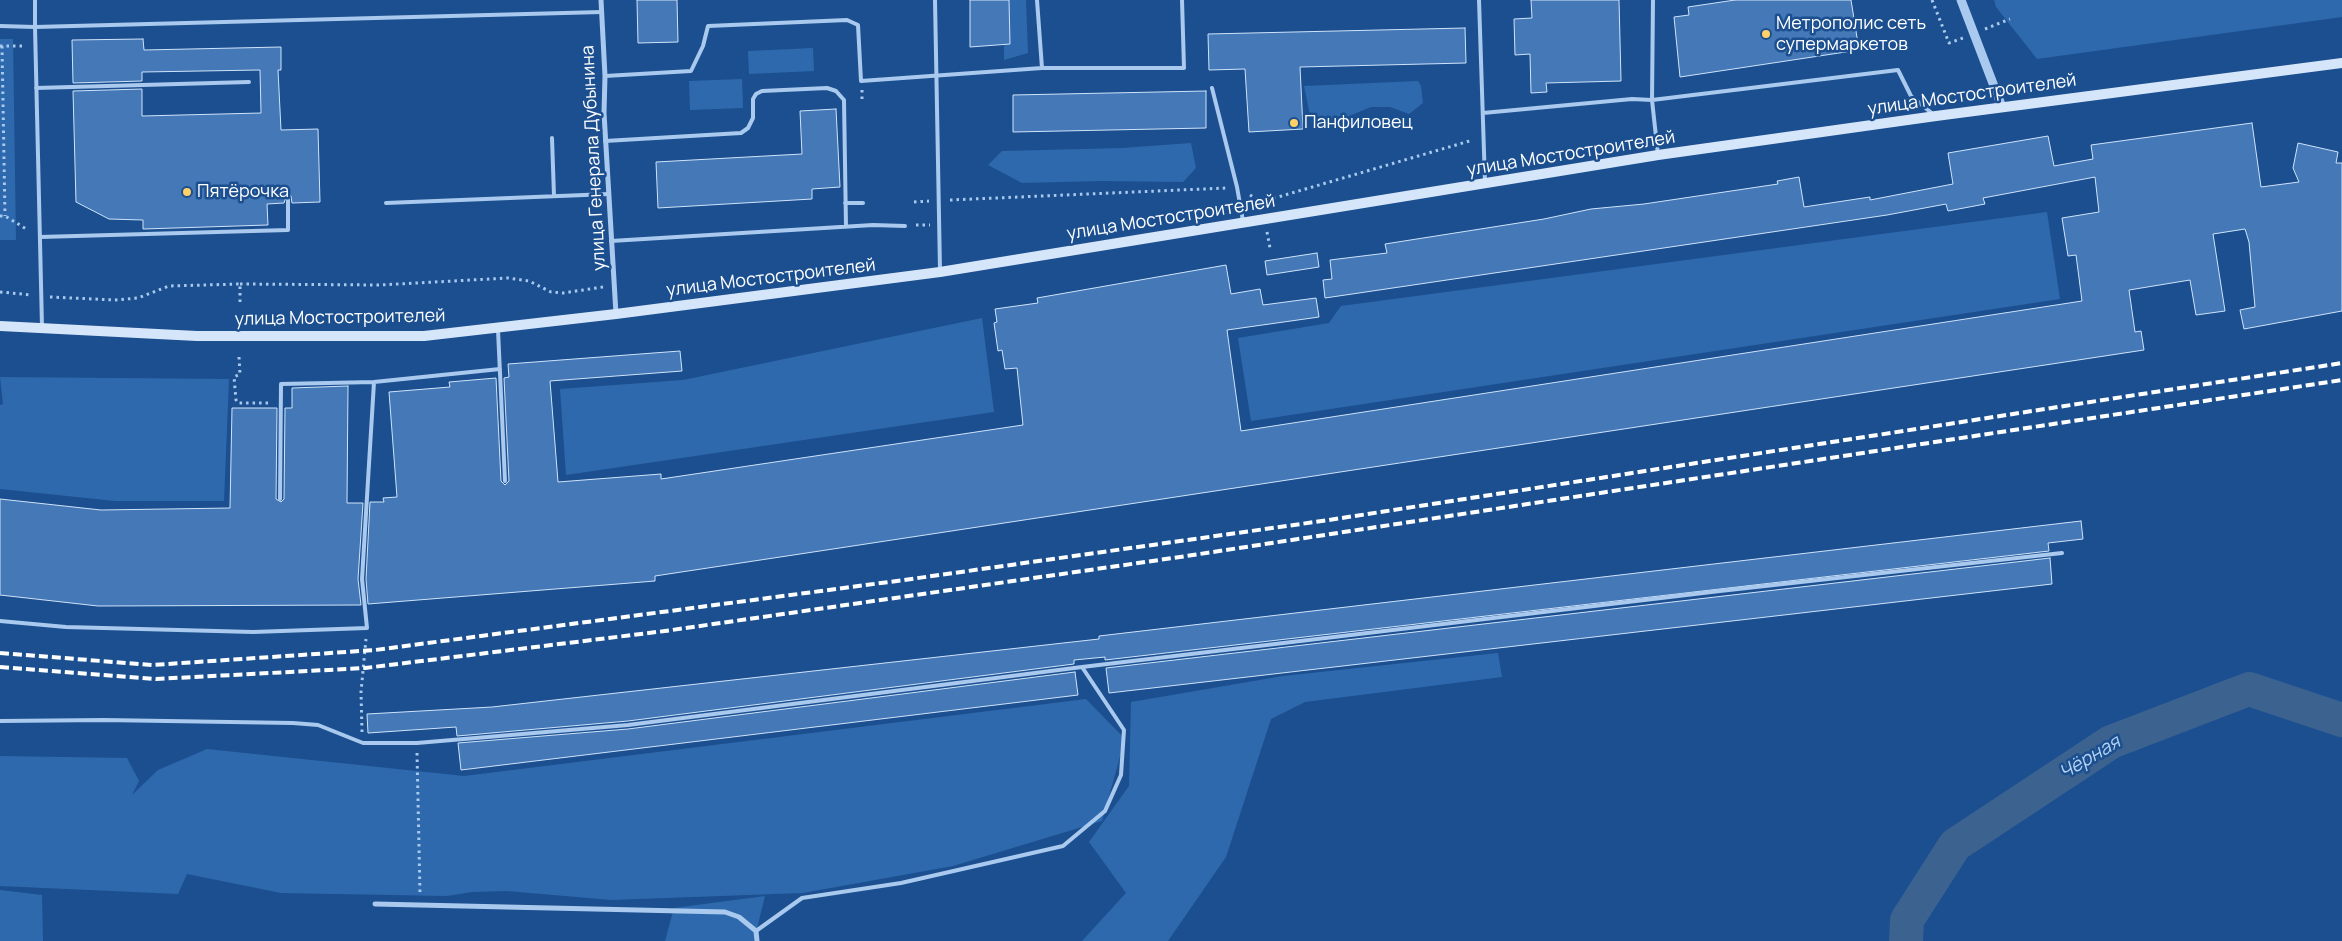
<!DOCTYPE html>
<html>
<head>
<meta charset="utf-8">
<style>
  body { margin:0 }
  canvas { display:block; background:#1b4f8f }
</style>
</head>
<body>
<canvas width="2342" height="941"></canvas>
<script>
const g = document.querySelector('canvas').getContext('2d');
g.lineJoin = 'round';
function fillPath(path, color) { g.fillStyle = color; g.fill(path, 'evenodd'); }
const shape = rows => new Path2D(rows.map(r => 'M' + r).join(''));
function trace(path, color, width, dash) { g.strokeStyle = color; g.lineWidth = width; g.lineCap = dash ? 'butt' : 'round'; g.setLineDash(dash || []); g.stroke(path); }
function write(font, color, halo, rows, align = 'center') {
  g.font = font + ' Manrope,sans-serif'; g.lineWidth = 5; g.setLineDash([]); g.textBaseline = 'middle'; g.strokeStyle = halo; g.fillStyle = color; for (const [text, x, y, turn = 0] of rows) {
    g.save(); g.translate(x, y); g.rotate((+turn || 0) * Math.PI / 180); g.textAlign = isNaN(turn) ? turn : align; if (halo) g.strokeText(text, 0, 0); g.fillText(text, 0, 0); g.restore();
  }
}
const green = shape([
  [1004,0,1026,0,1028,53,1004,60],
  [1994,0,2342,0,2342,17,2037,59,1996,7],
  [0,39,13,39,16,240,0,240],
  [813,48,814,71,749,74,748,51],
  [742,79,743,108,690,110,689,81],
  [1418,81,1421,86,1423,103,1409,114,1390,107,1371,107,1344,118,1312,125,1304,86],
  [1191,143,1196,168,1183,182,1100,181,1022,183,988,165,1002,151,1122,148],
  [2047,212,2060,299,1251,421,1238,338,1329,323,1341,306],
  [982,318,994,412,566,475,560,389,683,380],
  [0,377,229,379,224,501,115,501,0,489,0,405,3,404],
  [1498,653,1502,677,1305,702,1271,719,1226,857,1168,941,1082,941,1126,893,1089,842,1129,786,1131,702,1283,676],
  [1086,699,1125,739,1102,821,953,866,803,893,611,900,507,891,472,892,447,896,281,893,187,874,178,894,0,886,0,756,127,758,139,781,132,795,158,770,207,749,464,776],
  [0,890,42,895,43,941,0,941],
  [765,896,754,941,665,941,674,908]
]);
const river = shape([
  [1906,941,1907,920,1955,845,2111,742,2249,689,2342,720]
]);
const building = shape([
  [637,0,677,0,678,42,638,43,637,0],
  [970,0,1009,0,1010,44,970,47,970,0],
  [1531,0,1619,0,1621,81,1546,83,1547,92,1531,93,1530,54,1515,55,1514,19,1532,18,1531,0],
  [1735,0,1851,0,1859,50,1680,77,1674,17,1689,15,1688,7,1735,0],
  [1465,28,1466,63,1300,67,1303,129,1249,132,1245,69,1209,70,1208,34,1465,28],
  [143,39,144,50,281,47,281,70,278,70,281,130,318,129,320,202,292,203,291,196,287,194,284,203,267,204,268,225,143,229,143,220,109,219,76,202,73,91,142,89,142,116,261,113,260,70,142,72,142,81,73,83,72,40,143,39],
  [1206,91,1206,128,1013,132,1013,95,1206,91],
  [836,109,840,187,812,189,812,199,658,208,656,162,802,154,800,111,836,109],
  [2252,123,2261,187,2299,182,2293,168,2298,143,2338,152,2336,163,2342,163,2342,311,2244,329,2240,310,2255,307,2249,242,2245,229,2213,234,2225,311,2196,315,2190,280,2129,290,2135,332,2141,331,2144,350,655,576,655,581,368,604,366,579,370,502,384,502,383,498,397,497,389,392,450,387,449,382,496,378,501,481,505,485,509,481,504,378,509,377,508,364,680,351,682,371,550,381,558,482,661,474,661,479,1023,425,1017,368,1005,369,1002,350,998,351,994,323,997,322,995,309,1038,303,1037,298,1226,265,1231,294,1260,289,1263,305,1316,298,1319,317,1227,330,1241,431,2082,301,2076,255,2068,256,2062,218,2099,212,2095,177,1983,198,1985,204,1948,211,1946,204,1887,215,1325,298,1323,280,1332,279,1330,260,1387,253,1385,244,1544,219,1591,209,1644,204,1778,184,1777,181,1799,177,1804,207,1870,197,1870,200,1953,184,1948,153,2048,136,2054,166,2093,159,2091,145,2252,123],
  [1317,253,1319,267,1267,275,1265,261,1317,253],
  [348,386,347,503,363,503,358,579,361,605,98,606,0,595,0,499,101,510,230,508,232,408,277,408,276,499,281,502,284,499,285,408,292,408,292,388,348,386],
  [2081,521,2083,539,2048,543,2049,551,1105,660,1105,657,1074,660,1074,664,628,721,457,736,456,727,368,733,367,714,492,707,1099,639,1099,636,2081,521],
  [2050,558,2052,584,1109,693,1106,668,2050,558],
  [1075,672,1078,695,461,770,458,743,628,729,1075,672]
]);
const path = shape([
  [1932,0,1949,43,1963,38],
  [1985,29,2010,19],
  [0,46,24,46],
  [2,46,5,216],
  [862,90,862,102],
  [1250,195,1261,202,1473,140],
  [950,200,1226,188],
  [914,202,929,201],
  [0,216,5,216,28,230],
  [916,225,930,225],
  [1267,232,1270,248],
  [240,284,380,285,508,278,529,281,551,292,563,293,603,287],
  [0,292,32,295],
  [50,297,115,300,138,298,169,286,240,284,240,305],
  [239,357,240,374,234,377,236,400,238,403,270,403],
  [362,732,361,692,366,639],
  [417,753,420,894]
]);
const service = shape([
  [35,0,35,27,602,12],
  [935,0,940,270],
  [1479,0,1485,182],
  [1653,0,1652,100,1658,155],
  [0,26,35,27,42,327],
  [1042,68,1184,68,1182,0],
  [605,76,691,71,703,46,708,26,847,20,858,25,861,81,1042,68,1037,0],
  [36,88,249,82],
  [1212,88,1237,187,1243,221],
  [1483,113,1632,99,1652,100,1898,70,1911,96,1934,115],
  [552,138,554,196],
  [605,141,741,133,748,128,753,118,753,99,756,94,762,91,827,88,836,91,844,100,846,227],
  [386,203,609,194],
  [845,203,863,203],
  [40,237,288,230,288,197],
  [611,241,873,225,905,226],
  [498,330,505,481],
  [280,499,281,384,374,382],
  [0,621,66,627,253,632,367,628,362,579,374,382,500,369],
  [0,721,104,720,293,723,318,725,363,743,417,743,628,725,1082,667,1720,591,2062,553],
  [756,931,802,898,901,883,1063,846,1105,811,1121,775,1124,730,1082,667]
]);
const minor = shape([
  [601,0,605,76,604,113,616,314],
  [375,904,725,912,739,917,756,931,757,941]
]);
const tertiary = shape([
  [1961,0,2002,107]
]);
const secondary = shape([
  [0,326,197,336,424,336,616,314,940,272,1658,155,1936,116,2342,63]
]);
const rail = shape([
  [0,653,152,665,375,650,904,580,1329,520,2342,363],
  [0,667,156,679,365,668,665,631,1180,557,2342,380]
]);
const markers = [
  [1766,34,5,"#ffd166"],
  [1294,123,5,"#ffd166"],
  [187,192,5,"#ffd166"]
];
const poiNames = [
  ["Метрополис cеть",1776,24],
  ["супермаркетов",1776,45],
  ["Панфиловец",1304,123],
  ["Пятёрочка",197,192]
];
const streetNames = [
  ["улица Мостостроителей",1972,95,-8],
  ["улица Мостостроителей",1571,154,-9],
  ["улица Генерала Дубынина",594,158,-93],
  ["улица Мостостроителей",1171,218,-9],
  ["улица Мостостроителей",771,278,-7],
  ["улица Мостостроителей",340,318,-1]
];
const waterNames = [
  ["Чёрная",2090,758,-31]
];
fillPath(green, '#2e69ad');
trace(river, '#3c6290', 34);
fillPath(building, '#4478b7');
trace(building, '#cfe3fa', 1);
trace(path, '#a9c9ee', 3, [2.5, 4]);
trace(service, '#a9c9ee', 4);
trace(minor, '#a9c9ee', 5);
trace(tertiary, '#a9c9ee', 9);
trace(secondary, '#d6e6fa', 10);
trace(rail, '#fff', 4, [9, 4]);
for (const [x, y, r, color] of markers) { const dot = new Path2D(); dot.arc(x, y, r, 0, 2 * Math.PI); g.fillStyle = color; g.fill(dot); trace(dot, '#1b4f8f', 2); }
write('18px', '#fff', '#1b4f8f', poiNames, 'left');
write('18px', '#fff', '#1b4f8f', streetNames);
write('italic 19px', '#b5d3f5', '#1b4f8f', waterNames);
</script>
</body>
</html>
